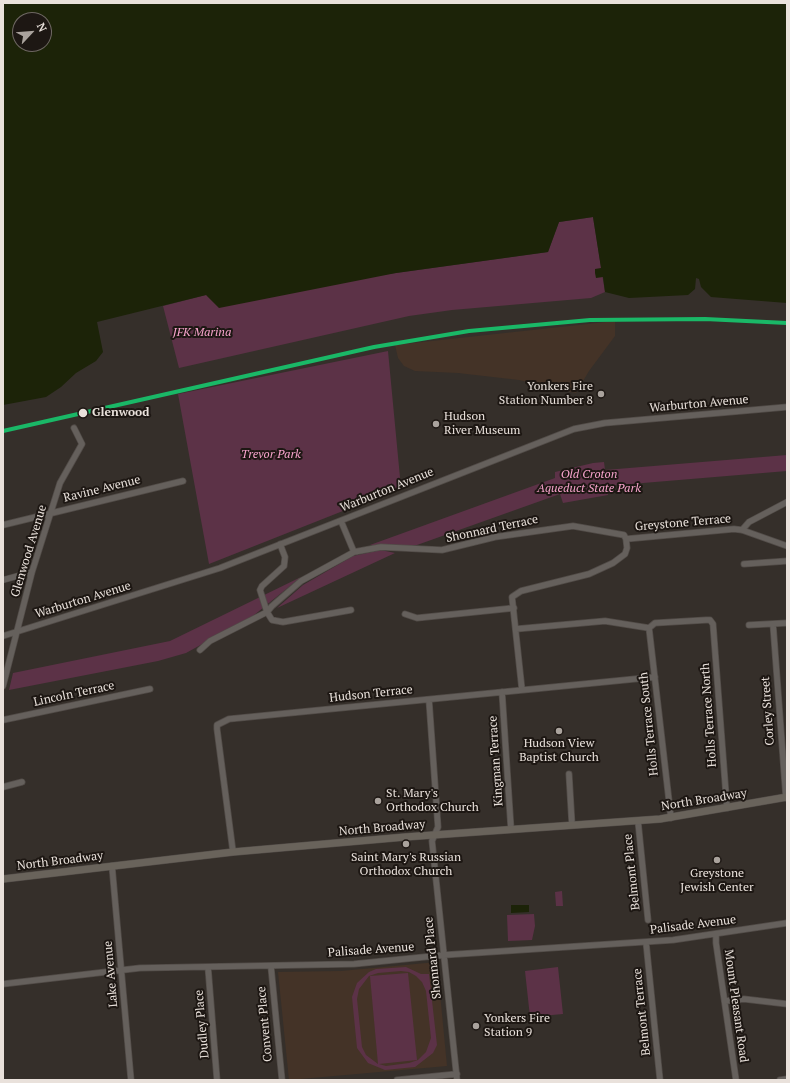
<!DOCTYPE html>
<html>
<head>
<meta charset="utf-8">
<style>
  body { margin:0 }
  #map { position:relative; width:790px; height:1083px; overflow:hidden; background:#352f2a; font-family:"PT Serif",serif }
  canvas { display:block }
  .frame { position:absolute; inset:0; border:4px solid #e9e1db; pointer-events:none }
  .north { position:absolute; left:12px; top:12px; width:40px; height:40px; box-sizing:border-box; background:#1d1713; border:1px solid #6f6863; border-radius:50%; rotate:64deg; font-size:11px; font-weight:700; line-height:16px; text-align:center; color:#e9e1db }
  .north::after { content:''; display:block; margin:auto; width:14px; height:18px; background:#aaa39d; clip-path:polygon(50% 0,100% 100%,50% 72%,0 100%) }
</style>
</head>
<body>
<div id="map">
<canvas width="790" height="1083"></canvas>
<div class="frame"></div>
<div class="north">N</div>
</div>
<script>
const g = document.querySelector('canvas').getContext('2d');
g.lineJoin = 'round';
function fillPath(path, color) { g.fillStyle = color; g.fill(path, 'evenodd'); }
const shape = rows => new Path2D(rows.map(r => 'M' + r).join(''));
function trace(path, color, width, dash) { g.strokeStyle = color; g.lineWidth = width; g.lineCap = dash ? 'butt' : 'round'; g.setLineDash(dash || []); g.stroke(path); }
function write(font, color, halo, rows, align = 'center') {
  g.font = font + ' "PT Serif",serif'; g.lineWidth = 4; g.setLineDash([]); g.textBaseline = 'middle'; g.strokeStyle = halo; g.fillStyle = color; for (const [text, x, y, turn = 0] of rows) {
    g.save(); g.translate(x, y); g.rotate((+turn || 0) * Math.PI / 180); g.textAlign = isNaN(turn) ? turn : align; if (halo) g.strokeText(text, 0, 0); g.fillText(text, 0, 0); g.restore();
  }
}
const built = shape([
  [615,321,615,336,589,371,576,393,519,380,458,373,415,371,404,366,398,358,395,345],
  [437,962,447,1066,289,1080,278,972,341,971]
]);
const green = shape([
  [593,217,605,292,591,298,452,310,409,316,179,368,163,306,206,295,396,273,548,252,559,222],
  [388,351,401,488,209,564,178,394],
  [787,455,787,471,607,486,608,495,563,503,560,494,417,545,370,545,555,478,555,472,593,463,604,462,605,470],
  [381,550,395,553,277,608,303,585,353,556],
  [301,577,253,616,186,653,158,661,9,690,13,673,170,641],
  [562,891,563,906,556,906,555,892],
  [534,914,535,926,532,940,508,941,507,915],
  [406,967,421,974,429,974,437,1045,433,1053,415,1067,385,1070,368,1063,357,1048,352,997,357,983,369,972,376,969],
  [401,971,409,972,416,976,422,982,426,991,431,1038,426,1052,418,1060,409,1063,386,1066,379,1064,417,1060,408,973,370,976,378,1064,366,1055,362,1047,357,999,359,989,369,976,378,973],
  [558,967,563,1014,530,1017,525,971]
]);
const water = shape([
  [3,3,787,3,787,303,711,297,701,287,699,279,696,278,695,289,688,295,629,298,605,292,603,277,596,278,595,273,595,269,601,268,593,217,559,222,548,252,396,273,219,308,206,295,97,322,103,352,96,361,76,373,61,387,46,397,3,405],
  [20,20,44,20,44,44,20,44],
  [511,905,529,905,529,912,511,913]
]);
const minor = shape([
  [341,521,354,552],
  [3,525,183,481],
  [742,530,749,522,787,502],
  [626,539,734,529,742,530,787,546],
  [280,544,285,557,284,566,262,586,260,590,267,612,272,620,283,622,351,610],
  [744,564,787,561],
  [3,580,32,572],
  [405,614,417,618,514,608],
  [773,624,786,798],
  [749,625,787,623],
  [649,628,655,623,706,620,710,620,713,624,727,808],
  [649,628,671,818],
  [516,629,605,621,649,628],
  [3,636,220,568,574,429,605,423,787,407],
  [200,650,210,641,267,612,272,606,301,581,354,552,381,547,442,550,495,537,573,526,624,535,626,539,627,548,625,554,613,563,589,574,521,591,512,597,522,690],
  [3,686,32,572,60,483,82,444,74,428],
  [502,692,511,829],
  [429,700,438,827,432,841,457,1080],
  [3,720,150,689],
  [569,774,572,825],
  [3,787,22,782],
  [638,821,648,920],
  [233,852,217,729,217,725,229,719,655,677],
  [112,866,131,1080],
  [716,934,716,943,736,1080],
  [646,942,660,1080],
  [208,967,217,1080],
  [271,967,282,1080],
  [3,984,140,968,354,964,444,955,673,940,787,923],
  [725,1001,744,999,787,1004],
  [397,1080,457,1074],
  [780,1080,787,1079]
]);
const major = shape([
  [3,879,233,852,405,837,660,819,787,797]
]);
const rail1 = shape([
  [3,431,374,347,469,331,590,320,705,319,787,323]
]);
const markers = [
  [601,394,4,"#aaa39d"],
  [83,413,5,"#e9e1db"],
  [436,424,4,"#aaa39d"],
  [559,731,4,"#aaa39d"],
  [378,801,4,"#aaa39d"],
  [406,844,4,"#aaa39d"],
  [717,860,4,"#aaa39d"],
  [476,1026,4,"#aaa39d"]
];
const parkNames = [
  ["JFK Marina",202,333],
  ["Trevor Park",271,455],
  ["Old Croton",589,475],
  ["Aqueduct State Park",589,489]
];
const poiNames = [
  ["Yonkers Fire",593,387,"right"],
  ["Station Number 8",593,401,"right"],
  ["Hudson",444,417],
  ["River Museum",444,431],
  ["Hudson View",559,744,"center"],
  ["Baptist Church",559,758,"center"],
  ["St. Mary's",386,794],
  ["Orthodox Church",386,808],
  ["Saint Mary's Russian",406,858,"center"],
  ["Orthodox Church",406,872,"center"],
  ["Greystone",717,874,"center"],
  ["Jewish Center",717,888,"center"],
  ["Yonkers Fire",484,1019],
  ["Station 9",484,1033]
];
const streetNames = [
  ["Warburton Avenue",699,404,-5],
  ["Ravine Avenue",102,489,-14],
  ["Warburton Avenue",387,490,-22],
  ["Greystone Terrace",683,523,-5],
  ["Shonnard Terrace",492,529,-12],
  ["Glenwood Avenue",29,551,-73],
  ["Warburton Avenue",83,600,-17],
  ["Lincoln Terrace",74,694,-12],
  ["Hudson Terrace",371,694,-6],
  ["Corley Street",768,711,-94],
  ["Holls Terrace North",709,715,-94],
  ["Holls Terrace South",649,724,-96],
  ["Kingman Terrace",496,761,-94],
  ["North Broadway",704,800,-9],
  ["North Broadway",382,828,-5],
  ["North Broadway",60,861,-7],
  ["Belmont Place",632,872,-96],
  ["Palisade Avenue",693,925,-7],
  ["Palisade Avenue",371,950,-4],
  ["Shonnard Place",433,958,-96],
  ["Lake Avenue",111,974,-95],
  ["Mount Pleasant Road",736,1006,82],
  ["Belmont Terrace",642,1012,-96],
  ["Dudley Place",202,1024,-95],
  ["Convent Place",265,1024,-95]
];
const stopNames = [
  ["Glenwood",92,413]
];
fillPath(built, '#443327');
fillPath(green, '#5c3247');
fillPath(water, '#1c2308');
trace(minor, '#524c48', 7);
trace(major, '#524c48', 8);
trace(minor, '#65605c', 5.5);
trace(major, '#69635b', 7);
trace(rail1, '#1ab867', 4);
for (const [x, y, r, color] of markers) { const dot = new Path2D(); dot.arc(x, y, r, 0, 2 * Math.PI); g.fillStyle = color; g.fill(dot); trace(dot, '#1d1713', 1.5); }
write('italic 12px', '#f8a4cd', '#1d1713', parkNames);
write('12px', '#e9e1db', '#1d1713', poiNames, 'left');
write('12px', '#e9e1db', '#1d1713', streetNames);
write('bold 12px', '#e9e1db', '#1d1713', stopNames, 'left');
</script>
</body>
</html>
